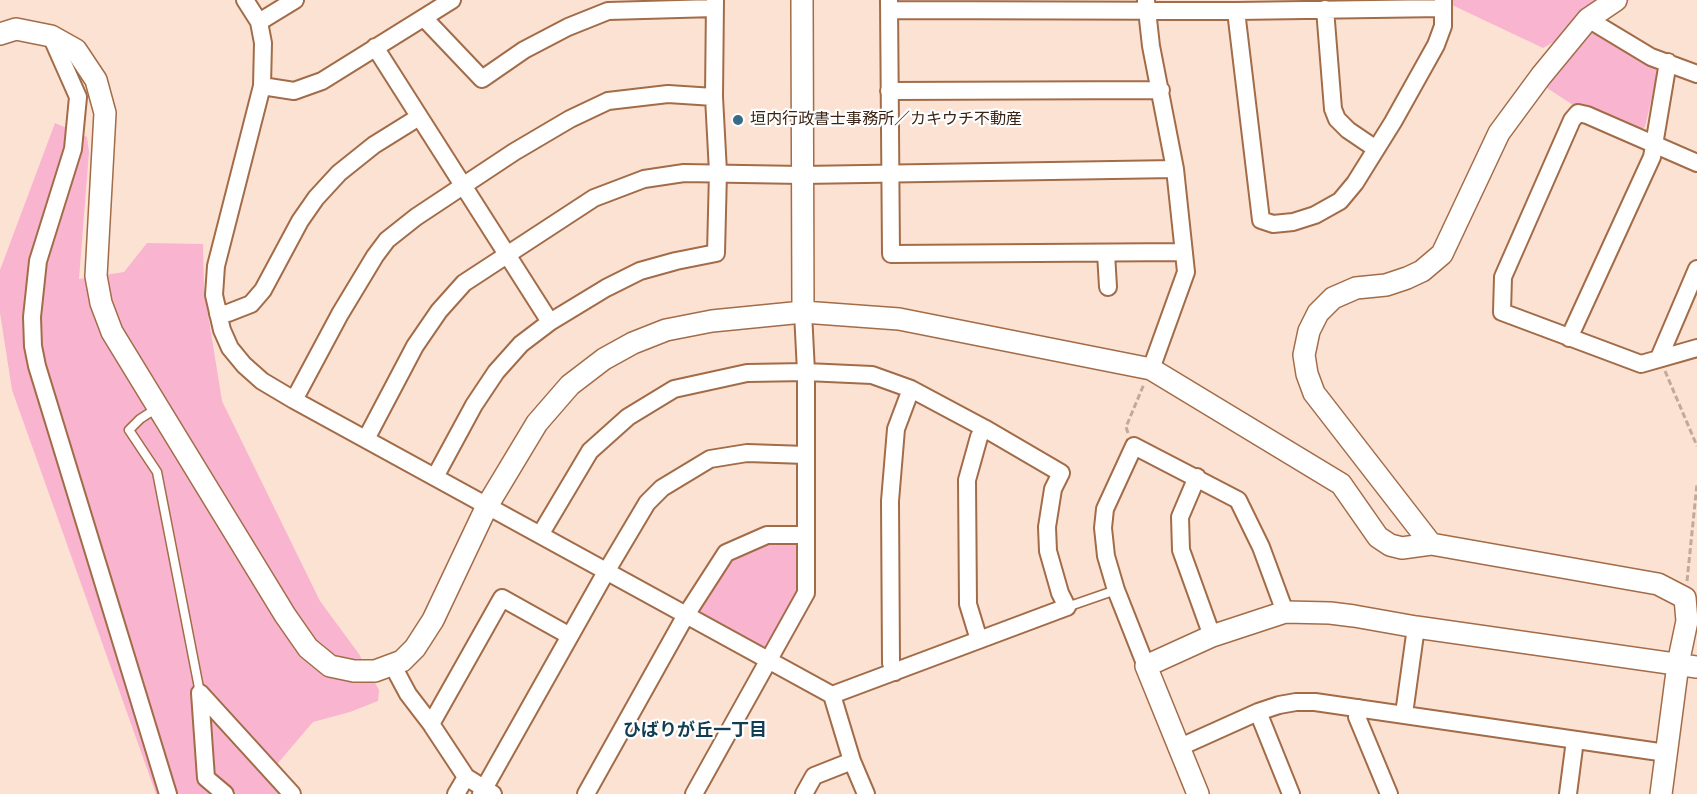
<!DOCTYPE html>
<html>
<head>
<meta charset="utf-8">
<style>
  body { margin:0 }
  canvas { display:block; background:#fce2d3 }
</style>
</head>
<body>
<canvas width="1697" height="794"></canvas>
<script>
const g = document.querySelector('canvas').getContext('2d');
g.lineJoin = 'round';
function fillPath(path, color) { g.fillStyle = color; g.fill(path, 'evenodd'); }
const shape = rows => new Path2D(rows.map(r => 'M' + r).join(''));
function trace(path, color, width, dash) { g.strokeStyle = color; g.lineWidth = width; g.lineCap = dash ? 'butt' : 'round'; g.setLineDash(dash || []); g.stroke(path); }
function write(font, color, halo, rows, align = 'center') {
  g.font = font + ' "DM Sans","Noto Sans JP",sans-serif'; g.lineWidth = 4.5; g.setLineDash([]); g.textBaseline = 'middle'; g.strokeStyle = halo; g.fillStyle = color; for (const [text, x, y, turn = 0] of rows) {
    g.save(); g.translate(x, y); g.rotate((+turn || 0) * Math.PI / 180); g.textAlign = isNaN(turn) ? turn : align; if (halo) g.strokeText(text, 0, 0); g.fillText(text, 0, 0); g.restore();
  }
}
const green = shape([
  [1449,0,1630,0,1543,48,1452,5],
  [1589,33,1602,35,1658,71,1645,127,1639,131,1593,108,1573,105,1544,86],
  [55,123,87,137,89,152,79,279,124,272,147,243,203,244,204,289,222,401,320,601,359,654,379,690,378,701,350,712,313,722,266,777,280,794,156,794,12,390,0,313,0,270],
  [794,541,800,546,799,586,796,596,764,653,696,615,724,567,742,552,773,542]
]);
const path = shape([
  [1665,371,1697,446],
  [1128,433,1126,427,1144,384],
  [1687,581,1697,484]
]);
const service = shape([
  [157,408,140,419,129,430,157,472,200,693],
  [1067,607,1116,590]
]);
const minor = shape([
  [245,0,259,22,263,43,262,86,216,266,214,295,222,330,230,348,244,365,262,381,294,400,832,695,852,761,866,794],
  [889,1,891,254,1184,252],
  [1146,1,1151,46,1175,169,1186,272,1151,369],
  [1325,9,1333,109,1337,119,1348,130,1376,149],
  [890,10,1236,11,1443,8],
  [1236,11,1261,220,1273,224,1293,222,1315,215,1340,201,1355,183,1393,122,1436,45,1443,26,1443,0],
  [424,18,482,79,524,50,568,27,608,11,715,8],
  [1588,19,1651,57,1697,74],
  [259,22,295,0],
  [51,36,78,97,73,149,38,261,32,317,33,346,37,366,168,794],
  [375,47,550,322],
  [262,86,294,91,322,81,452,0],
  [889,91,1161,90],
  [1697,163,1587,115,1578,113,1572,120,1503,277,1502,312,1641,364,1697,348],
  [1106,253,1108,287],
  [218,314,228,313,251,304,263,290,300,221,316,198,339,173,374,145,419,117],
  [1569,338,1652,157,1668,62],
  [1659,358,1697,269],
  [294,400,340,314,375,256,387,240,416,217,514,152,570,119,608,101,668,94,714,97],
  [366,439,415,346,439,311,464,283,594,198,644,179,684,173,802,175,1175,169],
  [435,477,474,405,496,372,521,344,550,322,606,288,640,271,676,261,716,253,718,172,714,97,715,0],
  [1197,477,1180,517,1181,550,1212,636],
  [540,535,590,451,628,417,674,389,747,373,806,372,872,375,911,389,984,428,1061,473,1053,489,1047,527,1048,551,1060,593,1067,607,832,695],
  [979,640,968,604,967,480,979,437,984,428],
  [393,666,408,694,431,724,466,777,493,794],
  [1146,666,1116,590,1106,556,1103,528,1105,509,1134,446,1238,500,1261,547,1285,612],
  [895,672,891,663,890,501,896,429,911,389],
  [200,693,292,794],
  [200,693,206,778,225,794],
  [1359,708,1357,717,1389,794],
  [1258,712,1291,794],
  [1404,714,1416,627],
  [431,724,502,598,570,636],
  [1178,748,1258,712,1279,705,1296,702,1315,702,1666,753],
  [456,794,466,777],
  [481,794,606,572,647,503,662,488,710,459,747,453,806,455],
  [586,794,686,615,726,553,767,535,805,535],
  [694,794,806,593,806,372,803,312],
  [804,794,814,776,852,761],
  [1568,794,1575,740]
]);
const tertiary = shape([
  [802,0,803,312],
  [0,34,16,29,51,36,76,50,96,80,105,113,96,276,101,303,112,332,285,615,308,648,330,666,354,671,375,671,402,661,415,648,433,620,487,506,537,423,570,385,604,359,633,343,666,330,712,321,803,312,899,319,1151,369,1341,484,1378,537,1390,545,1402,548,1431,544,1658,584,1685,598,1687,621,1678,664,1661,794],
  [1431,544,1314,393,1307,374,1304,355,1309,331,1318,313,1333,298,1356,288,1386,285,1407,278,1422,271,1442,254,1499,133,1541,76,1588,19,1616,0],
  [1198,794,1146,666,1212,636,1285,612,1330,613,1354,616,1416,627,1697,667]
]);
const markers = [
  [738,120,6,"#366c87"]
];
const poiNames = [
  ["垣内行政書士事務所／カキウチ不動産",750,120]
];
const neighbourhoodNames = [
  ["ひばりが丘一丁目",695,731]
];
fillPath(green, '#f9b5d0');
trace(service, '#a36c48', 11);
trace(minor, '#a36c48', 20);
trace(tertiary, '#a36c48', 24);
trace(path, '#c2a99a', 3, [6, 3]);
trace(service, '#fff', 8);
trace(minor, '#fff', 16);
trace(tertiary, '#fff', 21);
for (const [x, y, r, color] of markers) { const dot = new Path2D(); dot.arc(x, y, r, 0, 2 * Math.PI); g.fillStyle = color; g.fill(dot); trace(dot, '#fff', 2); }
write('16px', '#3b2415', '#fff', poiNames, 'left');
write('bold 18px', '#113e53', '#fff', neighbourhoodNames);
</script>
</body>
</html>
